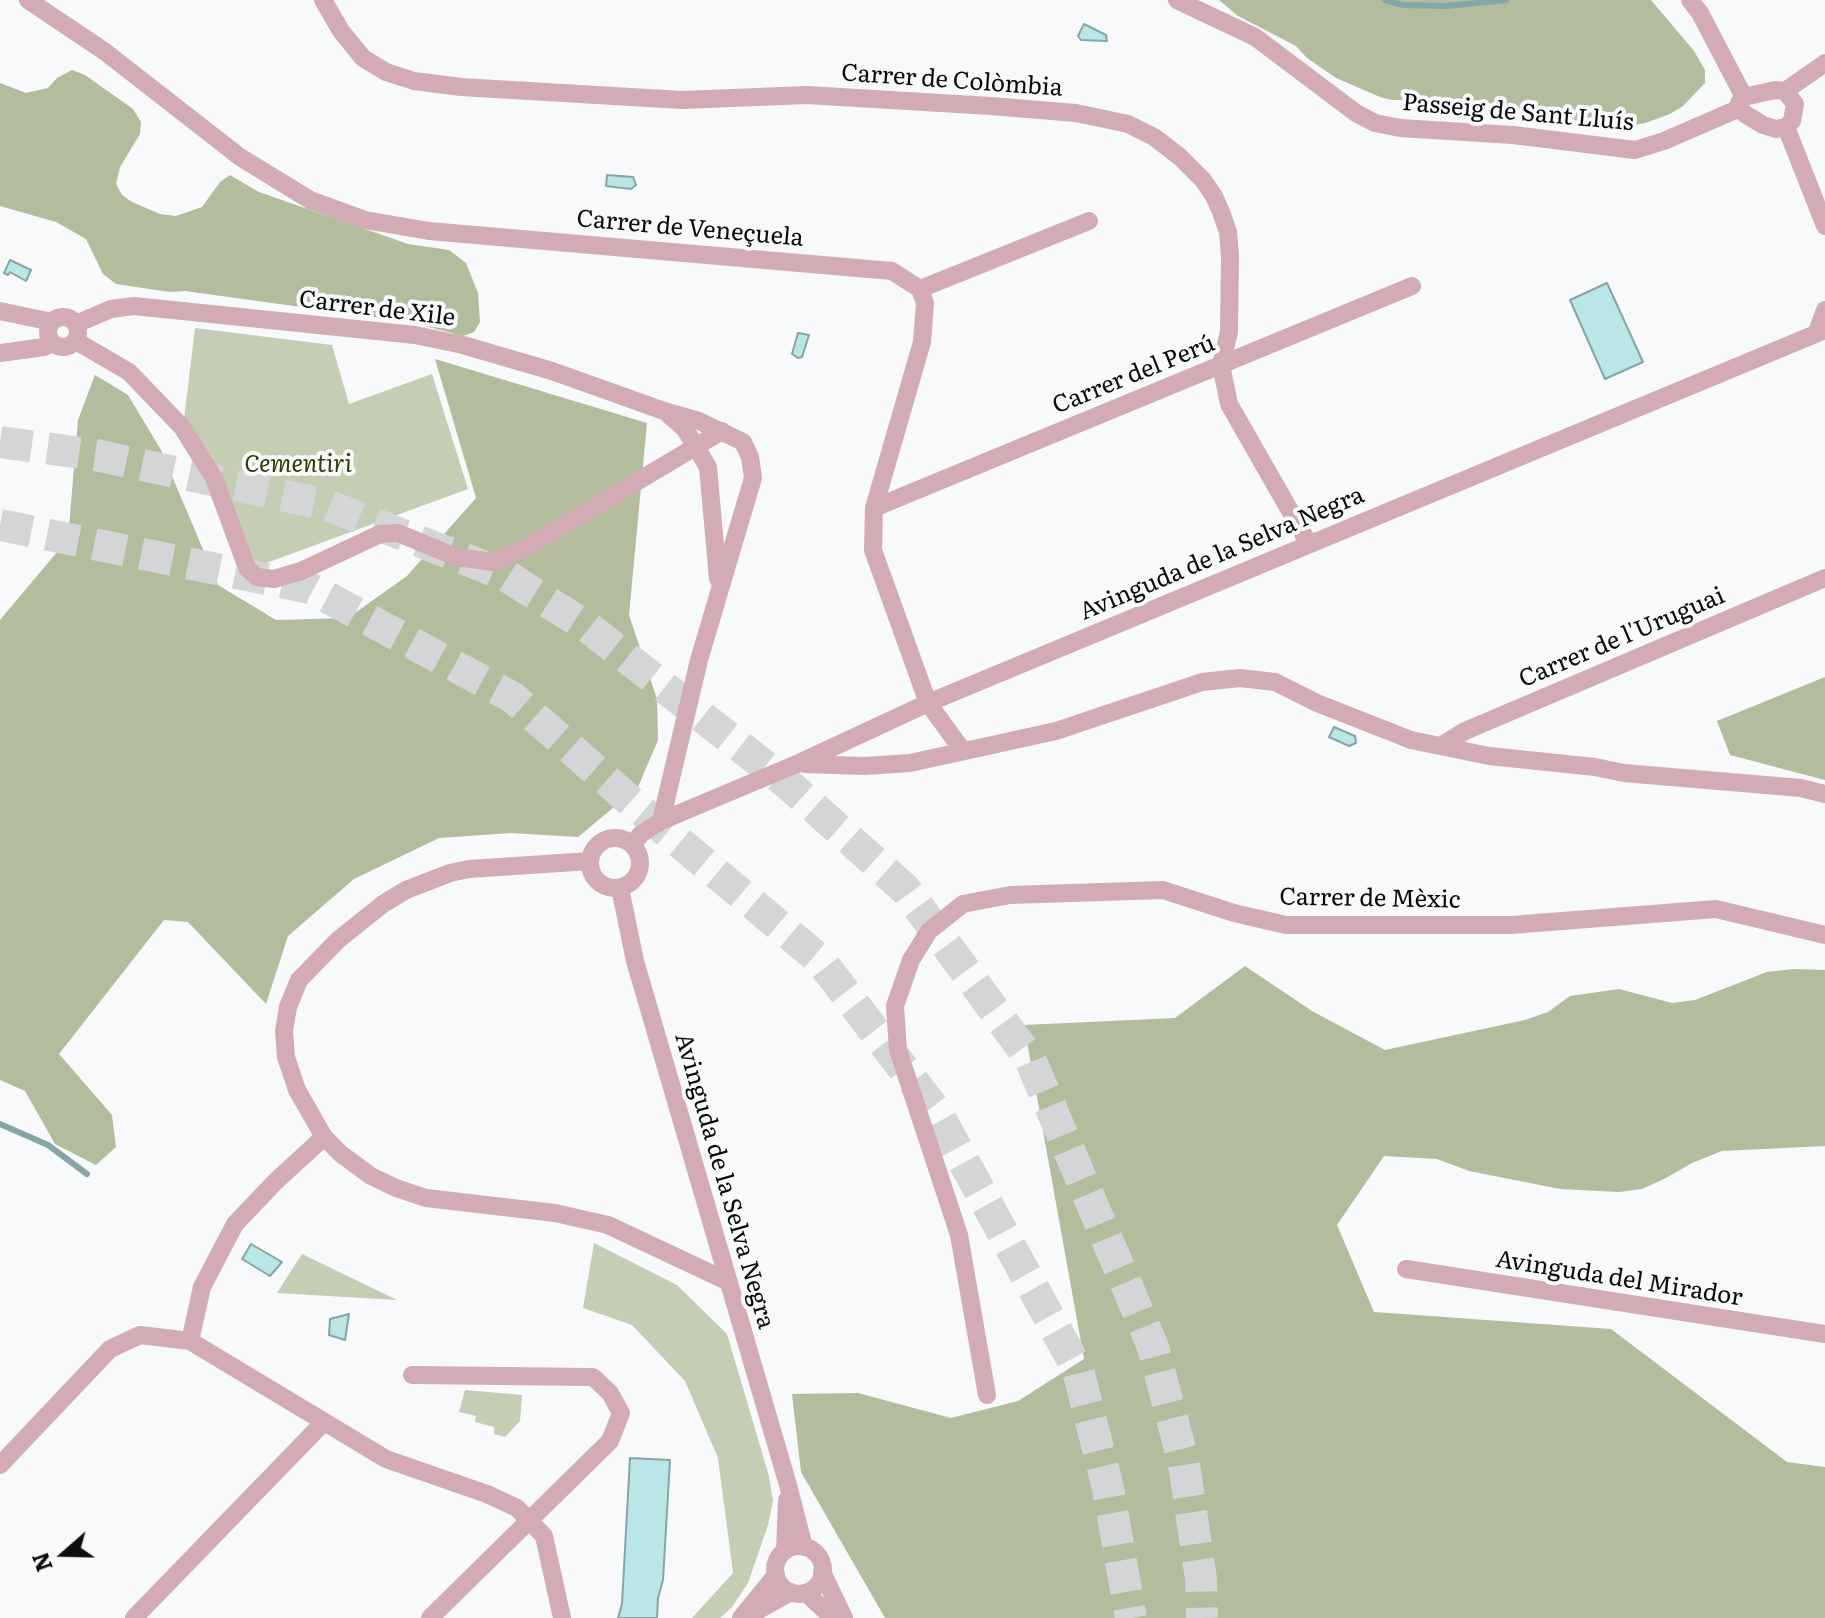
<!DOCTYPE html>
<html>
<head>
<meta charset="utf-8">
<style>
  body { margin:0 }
  #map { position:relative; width:1825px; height:1618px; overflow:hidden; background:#f7f9fb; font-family:Literata,serif }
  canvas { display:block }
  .north { position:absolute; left:24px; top:1514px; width:80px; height:80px; -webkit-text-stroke:6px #f7f9fb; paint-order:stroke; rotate:250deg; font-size:22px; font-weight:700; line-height:32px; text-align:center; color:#0b0c0d }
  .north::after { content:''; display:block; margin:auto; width:28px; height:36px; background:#0b0c0d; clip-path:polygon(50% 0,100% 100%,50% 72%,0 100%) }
</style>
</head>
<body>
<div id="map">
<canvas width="1825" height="1618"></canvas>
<div class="north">N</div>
</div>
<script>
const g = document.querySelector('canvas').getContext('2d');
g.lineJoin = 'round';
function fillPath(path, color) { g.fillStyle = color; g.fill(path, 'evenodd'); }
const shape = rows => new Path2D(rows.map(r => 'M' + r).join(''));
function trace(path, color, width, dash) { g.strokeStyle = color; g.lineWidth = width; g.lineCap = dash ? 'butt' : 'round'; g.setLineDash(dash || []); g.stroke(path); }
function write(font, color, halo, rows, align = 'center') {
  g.font = font + ' Literata,serif'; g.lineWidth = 8; g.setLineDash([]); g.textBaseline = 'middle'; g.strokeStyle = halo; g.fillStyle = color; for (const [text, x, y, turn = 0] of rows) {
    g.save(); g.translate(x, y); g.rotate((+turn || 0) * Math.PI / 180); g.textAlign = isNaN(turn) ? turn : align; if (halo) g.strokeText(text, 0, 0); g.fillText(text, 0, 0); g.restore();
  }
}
const green = shape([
  [195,328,332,345,349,404,432,374,468,489,250,569,184,419],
  [594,1243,677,1285,727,1334,769,1476,773,1501,768,1525,748,1583,732,1607,720,1618,692,1618,733,1573,718,1458,685,1381,632,1325,583,1308],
  [302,1254,397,1300,277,1293],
  [465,1390,522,1395,520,1421,505,1437,494,1434,494,1427,475,1422,476,1416,459,1412]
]);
const forest = shape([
  [1219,0,1651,0,1694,51,1705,70,1705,83,1683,106,1670,114,1645,123,1617,128,1599,127,1556,115,1469,100,1392,100,1380,97,1336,78,1307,58,1296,46,1238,16],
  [72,70,85,75,133,109,141,122,140,134,120,167,116,184,122,195,132,202,160,214,176,216,202,207,220,182,230,175,259,192,408,244,449,250,466,263,478,293,480,322,474,332,463,336,410,322,185,291,170,292,116,284,103,274,86,239,56,222,0,206,0,83,26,93,48,88,57,78],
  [435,359,647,423,629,615,657,699,658,740,638,787,578,837,511,833,439,838,354,879,288,936,266,1004,188,922,164,920,59,1054,112,1115,116,1147,96,1165,55,1144,25,1091,0,1080,0,620,68,539,78,420,95,375,128,395,161,450,218,585,276,620,348,618,407,576,476,498],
  [1825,677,1825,780,1730,755,1717,721],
  [1245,966,1312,1011,1385,1050,1525,1020,1548,1012,1570,996,1619,989,1672,1003,1695,1000,1767,972,1794,969,1825,970,1825,1146,1722,1151,1692,1163,1666,1178,1642,1189,1619,1192,1560,1189,1469,1171,1437,1159,1384,1156,1337,1225,1374,1312,1611,1329,1787,1462,1825,1467,1825,1618,885,1618,801,1472,792,1394,858,1393,951,1418,1018,1401,1084,1359,1024,1025,1175,1018]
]);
const water = shape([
  [1084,24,1106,35,1107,41,1081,40,1078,36,1084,24],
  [607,175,633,177,636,185,631,189,606,186,607,175],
  [10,260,31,270,26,281,10,272,8,275,4,273,10,260],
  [1607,283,1643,362,1605,379,1570,300,1607,283],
  [798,333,809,335,802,357,798,358,792,354,798,333],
  [1334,727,1355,736,1356,743,1349,746,1329,737,1334,727],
  [251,1244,282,1262,270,1276,242,1259,251,1244],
  [349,1314,345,1340,329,1335,330,1319,349,1314],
  [630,1458,670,1460,663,1580,658,1598,657,1618,618,1618,622,1604,630,1458]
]);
const stream = shape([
  [1385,0,1402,5,1446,6,1506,0],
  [0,1124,48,1145,87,1174]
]);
const motorwayTunnel = shape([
  [0,442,96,455,327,505,505,575,589,628,789,785,906,890,1030,1059,1153,1347,1184,1464,1201,1579,1202,1618],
  [0,525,310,588,512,697,636,806,820,960,936,1111,1078,1370,1108,1488,1131,1618]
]);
const minor = shape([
  [28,0,104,51,240,157,310,200,365,220,429,231,892,271,920,289,925,303,922,342,874,508,873,550,928,703,963,751],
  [323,0,341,31,363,58,386,72,414,81,461,87,682,100,807,95,991,106,1076,113,1128,124,1154,137,1180,157,1203,180,1214,196,1221,212,1228,232,1230,256,1229,332,1221,365,1229,404,1309,544],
  [1177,0,1255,37,1356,113,1375,123,1400,128,1513,135,1635,150,1664,141,1740,108],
  [1690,0,1700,13,1744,97],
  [1775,90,1785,91,1795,104,1792,121,1786,127,1776,129,1763,125,1745,114,1740,108,1739,103,1744,97,1775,90],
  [1785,91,1825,63],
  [1786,127,1825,226],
  [920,289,1089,221],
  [0,311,52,322],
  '48 332a15 15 0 1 1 30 0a15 15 0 1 1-30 0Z',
  [76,324,111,309,134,306,415,335,463,345,552,371,664,411,699,421,743,442,750,457,753,478,699,660,661,821],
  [1817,332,1825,310],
  [76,341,129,372,182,427,214,478,247,568,257,577,274,579,301,571,380,534,398,533,456,557,493,562,527,547,722,431],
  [0,353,44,347,52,343],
  [669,415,685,429,708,467,718,579],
  [874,508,1412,286],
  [1441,746,1465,731,1825,578],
  [804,764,865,766,910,763,1056,731,1202,682,1240,678,1275,682,1317,703,1411,740,1489,756,1595,767,1624,773,1801,788,1825,794],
  '590 863a25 25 0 1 1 50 0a25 25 0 1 1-50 0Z',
  [632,845,641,834,661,821,799,763,928,703,1825,330],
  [590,861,469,869,450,873,406,890,383,904,338,940,299,980,288,1007,284,1031,286,1057,297,1090,324,1137,341,1154,371,1176,396,1188,426,1198,555,1213,608,1225,729,1282],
  [620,888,635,961,788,1485,804,1547],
  [1406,1269,1825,1334],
  [190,1341,202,1287,235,1224,276,1181,324,1137],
  [412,1375,593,1377,610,1393,621,1413,610,1441,430,1618],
  [987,1395,959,1235,898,1050,895,1006,911,960,929,931,963,904,1010,895,1163,890,1234,913,1286,925,1511,925,1716,909,1825,935],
  [0,1465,110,1349,140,1335,190,1341,386,1459,487,1494,517,1508,544,1536,562,1618],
  '775 1570a24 24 0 1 1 48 0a24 24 0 1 1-48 0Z',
  [785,1551,787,1500],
  [822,1572,844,1618],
  [806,1593,833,1618],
  [748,1616,791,1592],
  [134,1618,323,1423],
  [741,1618,776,1575]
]);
const streetNames = [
  ["Carrer de Colòmbia",952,81,4],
  ["Passeig de Sant Lluís",1518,113,5],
  ["Carrer de Veneçuela",690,229,5],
  ["Carrer de Xile",377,309,7],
  ["Carrer del Perú",1134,375,-22],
  ["Avinguda de la Selva Negra",1222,554,-23],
  ["Carrer de l'Uruguai",1622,638,-23],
  ["Carrer de Mèxic",1370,899,1],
  ["Avinguda de la Selva Negra",724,1181,74],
  ["Avinguda del Mirador",1619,1279,9]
];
const parkNames = [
  ["Cementiri",298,465]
];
fillPath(green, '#c6cdb5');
fillPath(forest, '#b3bc9c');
fillPath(water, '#bae6e7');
trace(water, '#86a5a6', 2);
trace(stream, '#86a5a6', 6);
trace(motorwayTunnel, '#d4d5d7', 32, [32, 16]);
trace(minor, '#d2abb5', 18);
write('24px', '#0b0c0d', '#f7f9fb', streetNames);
write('italic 24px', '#323d06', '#f7f9fb', parkNames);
</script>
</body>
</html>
